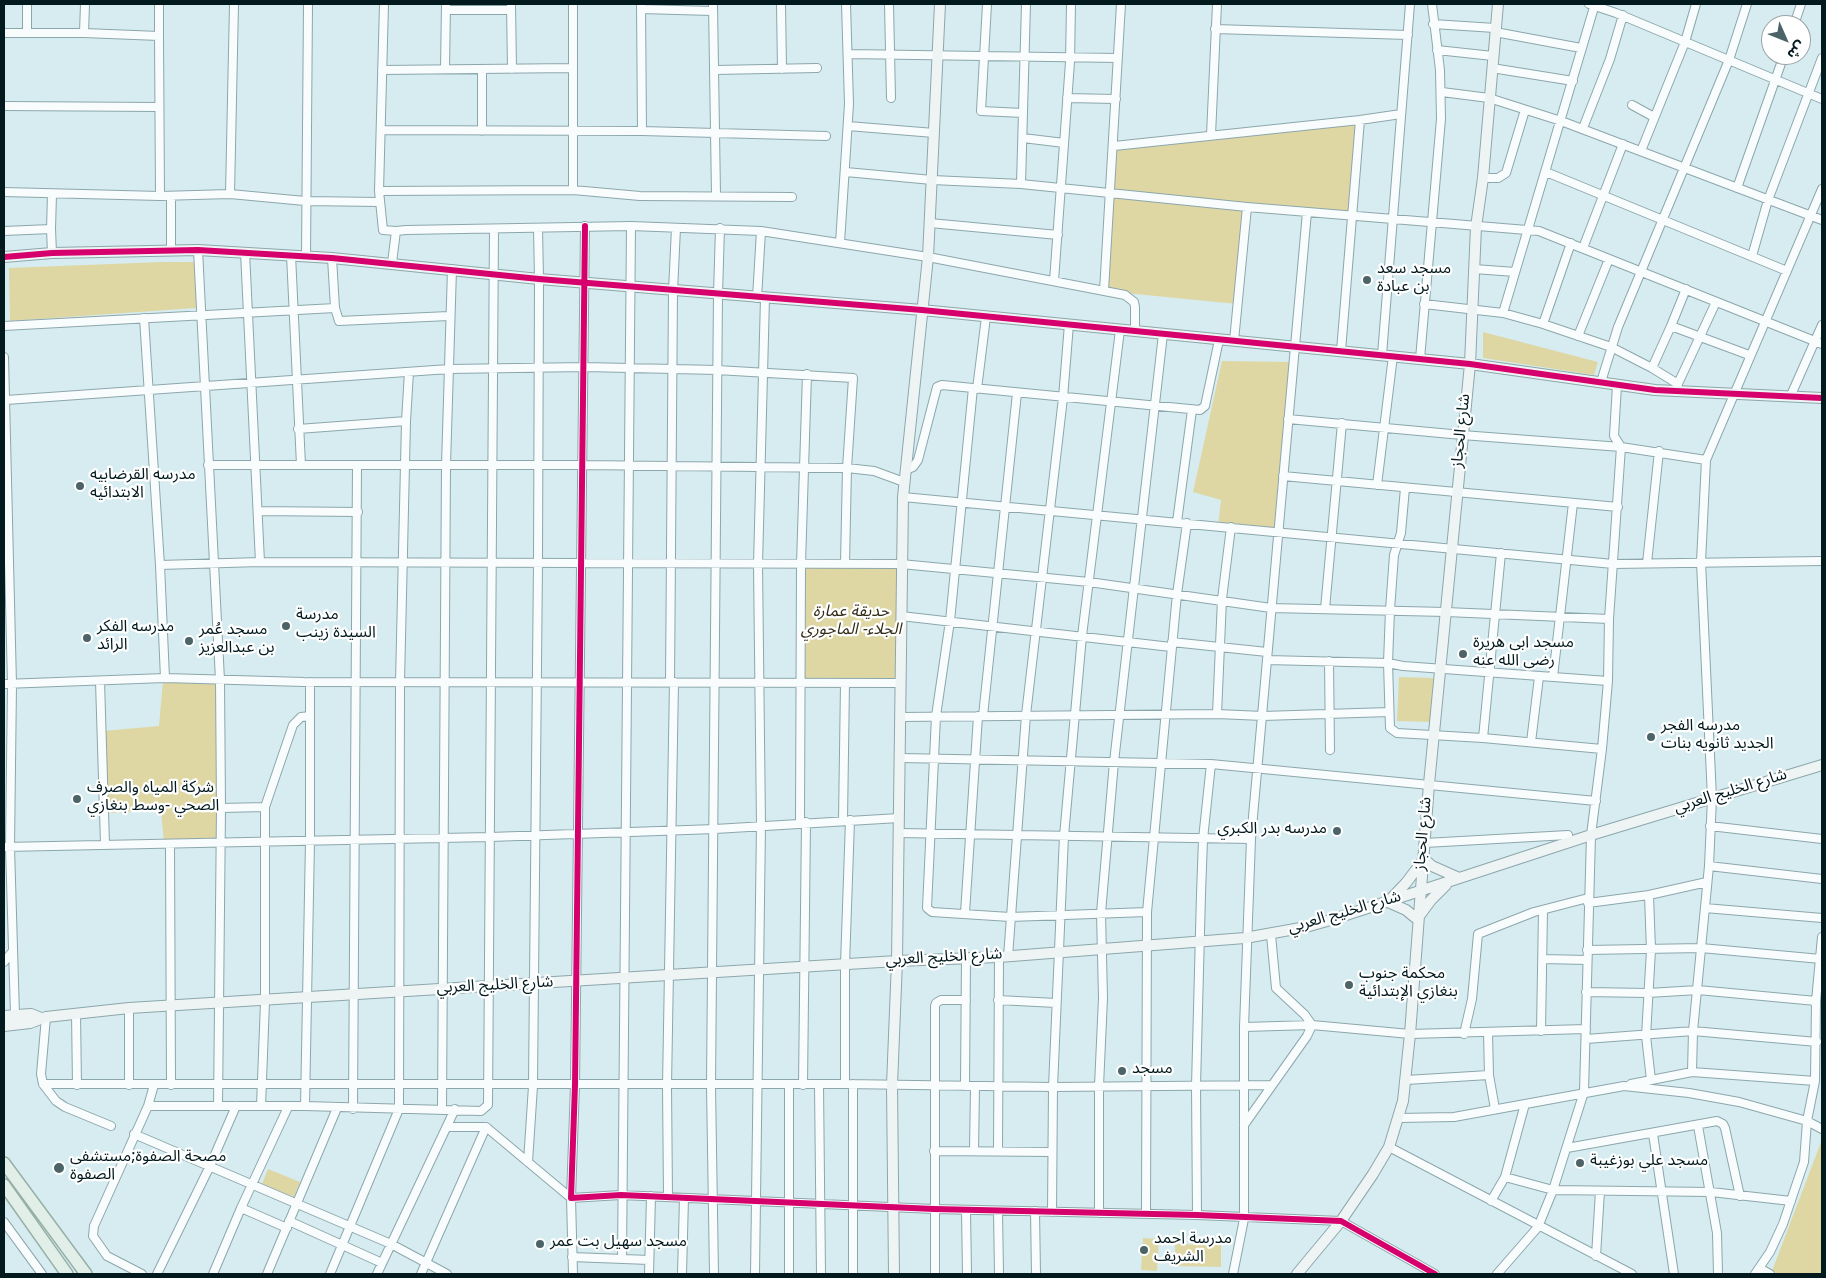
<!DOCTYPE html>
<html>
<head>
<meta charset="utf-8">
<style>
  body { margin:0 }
  #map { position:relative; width:1826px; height:1278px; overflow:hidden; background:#d6ecf0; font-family:Georgia,"Noto Sans Arabic",serif }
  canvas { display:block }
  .frame { position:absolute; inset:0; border:5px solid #02191d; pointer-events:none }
  .north { position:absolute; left:1761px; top:15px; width:50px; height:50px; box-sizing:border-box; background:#fff; border:1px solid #9aa3a5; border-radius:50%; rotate:134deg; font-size:14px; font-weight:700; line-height:20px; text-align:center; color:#02191d }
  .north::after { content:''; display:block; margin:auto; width:18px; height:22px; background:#4c6367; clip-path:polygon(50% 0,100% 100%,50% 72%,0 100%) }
</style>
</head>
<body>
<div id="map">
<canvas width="1826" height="1278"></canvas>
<div class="frame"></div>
<div class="north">ش</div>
</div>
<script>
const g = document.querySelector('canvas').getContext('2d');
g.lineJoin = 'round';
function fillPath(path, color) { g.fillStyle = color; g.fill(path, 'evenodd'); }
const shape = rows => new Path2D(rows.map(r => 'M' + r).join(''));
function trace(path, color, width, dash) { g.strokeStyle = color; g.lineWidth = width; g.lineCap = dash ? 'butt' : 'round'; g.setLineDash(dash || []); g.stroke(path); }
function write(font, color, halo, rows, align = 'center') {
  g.font = font + ' Georgia,"Noto Sans Arabic",serif'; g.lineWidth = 4.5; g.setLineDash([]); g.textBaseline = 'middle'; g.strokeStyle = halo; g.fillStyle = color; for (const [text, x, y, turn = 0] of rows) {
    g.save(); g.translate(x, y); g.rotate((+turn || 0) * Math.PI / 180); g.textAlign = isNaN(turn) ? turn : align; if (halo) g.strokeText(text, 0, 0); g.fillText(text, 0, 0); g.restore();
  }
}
const green = shape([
  [1360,121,1352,214,1110,194,1114,147],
  [1110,195,1247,208,1237,304,1105,291],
  [162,262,196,262,196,308,10,321,9,268],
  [1483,332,1598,362,1594,375,1483,358],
  [1222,361,1292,362,1274,534,1218,526,1221,500,1193,492],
  [802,564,901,564,900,682,801,682],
  [1399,677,1433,678,1432,722,1397,721],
  [163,680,220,680,220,843,164,844,161,811,106,813,103,731,159,726],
  [1821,1142,1822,1274,1779,1274,1772,1271],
  [268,1169,300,1182,294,1197,262,1184],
  [1143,1238,1159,1239,1157,1271,1141,1270],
  [1175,1244,1221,1245,1221,1267,1175,1266]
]);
const street = shape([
  [27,4,27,33],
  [384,4,379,191,383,230,396,231],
  [511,4,512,69],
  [573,4,573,190,640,196,792,197],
  [641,4,642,131],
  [713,4,716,195],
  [781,4,782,69],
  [889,4,891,98],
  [987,4,981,111,1023,113],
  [1589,4,1616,13,1822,99],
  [641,9,713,11],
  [446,10,511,10],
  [1433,24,1495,28],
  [1794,25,1801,4],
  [1215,29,1408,35],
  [1495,32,1581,48],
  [4,33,84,33,159,36,159,4],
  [84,33,85,4],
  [159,36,160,196],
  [1437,50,1493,56],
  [848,54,1118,58],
  [1492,68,1573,81],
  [445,69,446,4],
  [482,69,482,131],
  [382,70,573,68],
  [715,70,817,68],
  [1442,92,1489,98,1561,121,1822,220],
  [1067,98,1116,99],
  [1632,105,1654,117],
  [4,106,158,107],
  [848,126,934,133],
  [1583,128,1610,59,1623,15],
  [381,130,642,131,826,136],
  [1211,135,1217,4],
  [1023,138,1064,143],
  [1114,146,1360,120,1401,114],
  [1641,151,1685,42,1696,4],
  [846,172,932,180,1021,184,1247,207,1539,231,1822,344],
  [1546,172,1787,271],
  [1483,178,1498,178,1506,173,1525,110],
  [1021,184,1026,4],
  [1737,188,1784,55],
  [379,191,573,190],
  [4,192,160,196,230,194,305,201,380,202],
  [230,194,234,4],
  [930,223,1058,235],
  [585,226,575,1085,571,1198,621,1195,934,1209,1197,1215,1341,1221,1435,1274],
  [51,229,52,194],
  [4,231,51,229,52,253],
  [840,243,849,104,846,4],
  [1583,248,1623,144],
  [171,250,171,196],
  [198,250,220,680,221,808,218,1106],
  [245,252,260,562],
  [291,255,301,465],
  [306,256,308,4],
  [1752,256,1768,200,1822,58],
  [332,258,335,308,339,321,449,316],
  [392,263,396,231,406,230,631,226,761,231,928,257,1125,295,1134,302,1135,307,1135,331],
  [1474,269,1515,272],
  [1054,281,1070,62,1071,4],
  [1104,291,1121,4],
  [757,298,761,231],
  [1424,304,1503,313,1543,324,1611,347,1652,368,1678,384],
  [1503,313,1595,4],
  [144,318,160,565],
  [1543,324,1571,243],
  [4,326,335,308],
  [1671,326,1686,289],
  [1578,336,1609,259],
  [1234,341,1247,207],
  [1341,351,1360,120],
  [1382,355,1410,4],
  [4,357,12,684,10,847,15,1015],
  [1420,359,1441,119,1440,70,1432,4],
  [1652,368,1671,326,1749,355],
  [1601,382,1618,327,1729,60,1747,4],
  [973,388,950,621,936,716,927,908,932,912,1010,917,1147,912],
  [1676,388,1716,302],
  [977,389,986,317],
  [1791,395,1822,325],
  [6,400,449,369,585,367,717,370,853,378,847,468,845,564],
  [1288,419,1462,435,1621,447,1706,460],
  [298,429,406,421,409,372],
  [208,465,583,465,847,468,874,471,904,482],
  [905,470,913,467,918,460,937,387,942,385,1200,410,1205,406,1219,340],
  [1283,476,1618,507],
  [1377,485,1393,356],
  [1405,488,1401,533,1394,555,1390,610,1388,663,1390,728,1397,733,1483,738,1602,749],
  [903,497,1613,564,1822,561],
  [258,511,358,512],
  [1177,522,1192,410],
  [1647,563,1659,451],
  [1325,609,1342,423],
  [901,616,1171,647],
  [1172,642,1267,652],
  [1267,660,1388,663,1403,666,1608,681],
  [1329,661,1330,750],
  [1553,677,1573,503],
  [165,678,160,565,260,562,901,564,1089,582,1271,608,1446,612,1609,619],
  [100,681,105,844],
  [670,682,673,291,676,228],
  [4,684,165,678,304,682,900,683],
  [1217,714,1222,599,1231,527],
  [983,716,1017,393],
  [901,717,1217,714,1263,716,1389,712],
  [1483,738,1501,553],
  [1531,742,1539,677],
  [901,758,1211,764,1596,801],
  [221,808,265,807],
  [843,820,845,683],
  [800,822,801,564,807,374],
  [1710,826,1822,839],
  [899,833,1251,839],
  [1425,843,1568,835],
  [170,845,171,1085],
  [4,847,490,837,715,829,899,818],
  [1709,866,1822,879],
  [1649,895,1651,950,1646,1036,1651,1080],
  [1588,903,1649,895,1707,882],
  [1705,908,1822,918],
  [965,913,978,716],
  [1587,950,1701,948,1821,959],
  [1008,957,1026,715,1063,398,1069,324],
  [1543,959,1587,960],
  [4,962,12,952],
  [1586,992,1648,993,1698,990,1816,1001],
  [998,1000,1056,1003],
  [76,1013,77,1085],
  [46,1017,41,1074,43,1084,56,1101,65,1107,111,1126],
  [1244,1027,1312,1025,1305,1015,1276,988,1271,935],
  [1541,1031,1543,910],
  [1488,1033,1489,1075,1495,1109],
  [1464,1034,1472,999,1478,934,1534,912,1588,898],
  [1586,1039,1693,1031,1817,1042],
  [1692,1072,1693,1031,1709,866,1712,798,1701,562,1706,460,1822,189],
  [1406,1080,1489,1075],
  [43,1084,845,1084,1053,1087,1271,1085],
  [845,1084,845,965,850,820],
  [1631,1084,1692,1072,1815,1081],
  [129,1085,129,1008],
  [803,1085,806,822],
  [819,1085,821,1274],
  [965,1086,966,958],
  [148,1106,154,1085],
  [261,1106,265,1002,265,807,293,725,301,717,310,716],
  [305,1106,310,841,310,682],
  [353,1109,357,465],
  [442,1109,446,465,452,269],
  [1399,1118,1454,1117,1624,1086,1689,1093,1739,1102,1807,1121,1822,1129],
  [1244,1125,1307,1036,1312,1025,1410,1034,1586,1029],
  [1698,1126,1717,1233,1718,1274],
  [447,1127,486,1127,571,1198,573,1274],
  [134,1134,391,1244,447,1274],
  [1653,1134,1674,1274],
  [1389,1147,1632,1274],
  [1567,1148,1717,1121,1723,1124,1725,1128,1740,1196],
  [934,1151,1052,1152],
  [974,1151,975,1086],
  [998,1151,999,957],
  [528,1162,533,1086,538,562,539,279,538,228],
  [1505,1177,1553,1190,1711,1192,1791,1201],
  [668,1197,667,1086,674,682],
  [1491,1201,1505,1177,1525,1104],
  [241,1208,287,1228],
  [966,1210,967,1274],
  [998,1211,999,1274],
  [1035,1211,1036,1274],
  [1052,1212,1053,1087,1064,836,1082,636,1120,330],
  [1099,1213,1099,1086,1103,998,1101,913,1114,762,1163,334],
  [1146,1214,1147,912,1177,594,1187,523],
  [1197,1215,1196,1086,1201,894,1203,839,1211,764],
  [289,1221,382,1263],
  [4,1222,42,1274],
  [1596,1256,1600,1191],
  [572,1257,649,1260],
  [622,1259,631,226],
  [1759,1268,1770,1274],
  [142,1274,107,1256,93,1236,94,1226,148,1106,305,1106,481,1111,488,1105,494,229],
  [157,1274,210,1166,236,1106],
  [213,1274,241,1208,288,1107],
  [267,1274,337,1108],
  [330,1274,399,1109,400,682,406,421],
  [377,1274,455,1109],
  [421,1274,486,1127],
  [649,1274,651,1196],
  [682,1274,684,1198],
  [714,1274,711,1086,718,294,720,228],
  [755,1274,761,825,758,564,765,298],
  [789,1274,789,1084],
  [853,1274,853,1084],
  [935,1274,935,1006,936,1003,941,1000,966,1000],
  [1233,1274,1244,1219,1244,1027,1251,839,1307,212],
  [1497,1274,1538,1227,1553,1190,1584,1092,1591,835,1602,749,1608,681,1609,619,1621,447,1614,436,1617,385],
  [1755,1274,1770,1252,1783,1224,1804,1162,1807,1121,1815,1081,1816,1001,1822,937]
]);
const secondary = shape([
  [4,257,52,253,198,250,332,258,539,279,922,310,1470,364,1655,390,1822,398],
  [1446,885,1431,900,1417,919,1406,910,1388,902,1406,883,1424,859,1432,866,1459,878],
  [4,1016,31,1014,41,1018],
  [4,1026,30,1023,46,1017,129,1008,897,961,999,957,1245,938,1306,927,1334,919,1591,835,1822,765],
  [894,1274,892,1085,897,961,903,497,928,257,940,4],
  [1297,1274,1341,1221,1373,1174,1389,1147,1403,1101,1410,1034,1429,784,1470,364,1476,227,1483,178,1498,4]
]);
const primary = shape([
  [4,1163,86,1274],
  [4,1185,67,1274]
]);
const cycleway = shape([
  [585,226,575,1085,571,1198,621,1195,934,1209,1197,1215,1341,1221,1435,1274],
  [4,257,52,253,198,250,332,258,539,279,922,310,1470,364,1655,390,1822,398]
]);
const markers = [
  [1367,280,5,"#4c6367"],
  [80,486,5,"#4c6367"],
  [286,626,5,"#4c6367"],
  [87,638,5,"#4c6367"],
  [189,641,5,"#4c6367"],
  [1463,654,5,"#4c6367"],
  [1651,737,5,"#4c6367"],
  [77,799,5,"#4c6367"],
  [1337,831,5,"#4c6367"],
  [1349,985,5,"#4c6367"],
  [1122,1071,5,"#4c6367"],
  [1580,1163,5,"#4c6367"],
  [59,1168,6,"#4c6367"],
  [540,1244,5,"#4c6367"],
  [1144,1250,5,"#4c6367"]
];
const poiNames = [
  ["مسجد سعد",1377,271],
  ["بن عبادة",1377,289],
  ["مدرسه القرضابيه",90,477],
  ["الابتدائيه",90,495],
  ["مدرسة",296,617],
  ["السيدة زينب",296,635],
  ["مدرسه الفكر",97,629],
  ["الرائد",97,647],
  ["مسجد عُمر",199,632],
  ["بن عبدالعزيز",199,650],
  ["مسجد ابي هريرة",1473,645],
  ["رضى الله عنه",1473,663],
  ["مدرسه الفجر",1661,728],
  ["الجديد ثانويه بنات",1661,746],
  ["شركة المياه والصرف",87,790],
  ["الصحي -وسط بنغازي",87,808],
  ["مدرسه بدر الكبري",1327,831,"right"],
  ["محكمة جنوب",1359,976],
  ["بنغازي الإبتدائية",1359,994],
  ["مسجد",1132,1071],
  ["مصحة الصفوة;مستشفى",70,1159],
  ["الصفوة",70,1177],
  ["مسجد علي بوزغيبة",1590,1163],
  ["مدرسة احمد",1154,1241],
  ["الشريف",1154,1259],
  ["مسجد سهيل بت عمر",550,1244]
];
const streetNames = [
  ["شارع الحجاز",1463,431,-84],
  ["شارع الخليج العربي",1731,793,-17],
  ["شارع الحجاز",1425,834,-85],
  ["شارع الخليج العربي",1345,914,-16],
  ["شارع الخليج العربي",944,959,-3],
  ["شارع الخليج العربي",495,987,-3]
];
const parkNames = [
  ["حديقة عمارة",851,614],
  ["الجلاء- الماجوري",851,632]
];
fillPath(green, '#ded7a4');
trace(street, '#8ca7ac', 10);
trace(secondary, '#8ca7ac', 12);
trace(primary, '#96b0a7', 14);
trace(street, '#f9fcfd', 8);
trace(secondary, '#eef4f3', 10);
trace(primary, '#e2efe8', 11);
trace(cycleway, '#d6006c', 6);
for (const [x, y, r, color] of markers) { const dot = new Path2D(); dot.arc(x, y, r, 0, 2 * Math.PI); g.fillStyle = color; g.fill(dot); trace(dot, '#fff', 2); }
write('16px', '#02191d', '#fff', poiNames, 'left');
write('16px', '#02191d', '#fff', streetNames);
write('italic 16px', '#332c17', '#fff', parkNames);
</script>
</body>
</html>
